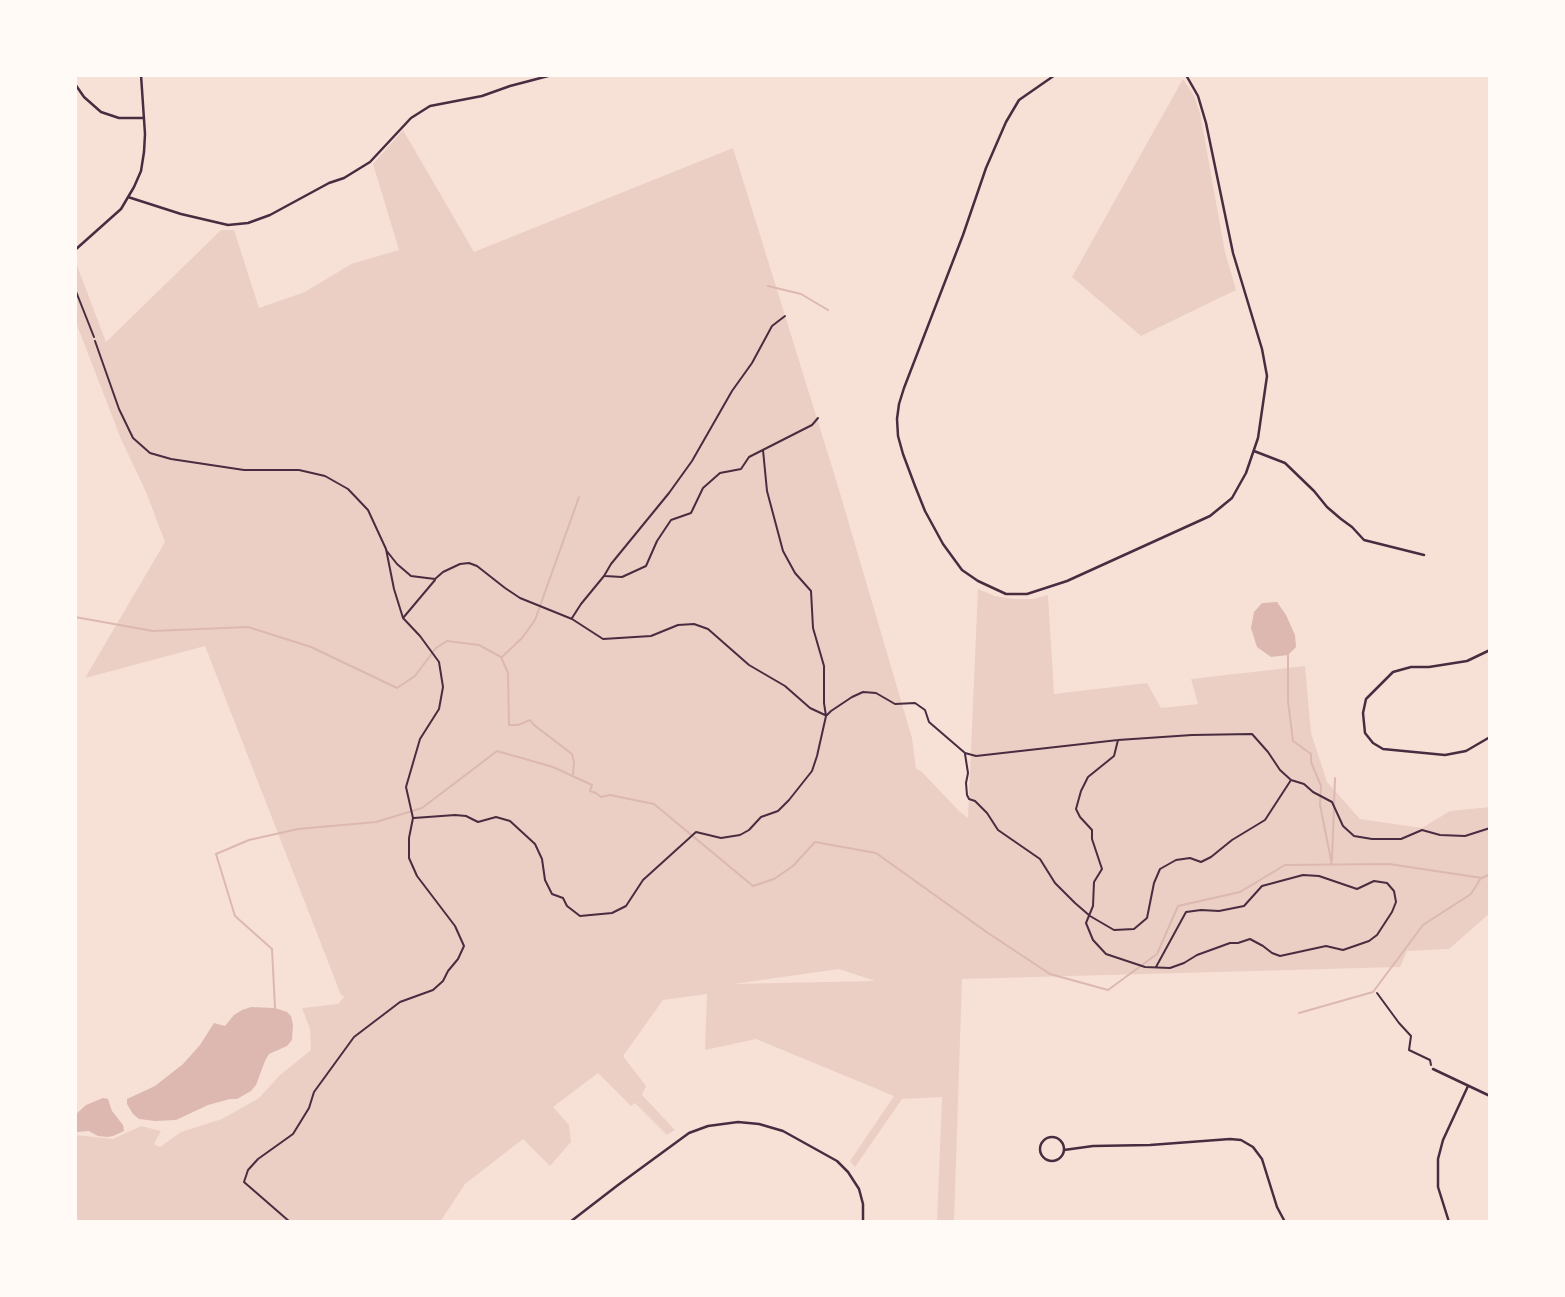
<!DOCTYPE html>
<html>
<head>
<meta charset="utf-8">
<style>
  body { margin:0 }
  #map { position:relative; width:1565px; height:1297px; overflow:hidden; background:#f7e1d7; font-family:"Public Sans",sans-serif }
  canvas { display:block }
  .frame { position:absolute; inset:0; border:77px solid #fffaf5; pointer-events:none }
</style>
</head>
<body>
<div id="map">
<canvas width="1565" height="1297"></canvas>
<div class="frame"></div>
</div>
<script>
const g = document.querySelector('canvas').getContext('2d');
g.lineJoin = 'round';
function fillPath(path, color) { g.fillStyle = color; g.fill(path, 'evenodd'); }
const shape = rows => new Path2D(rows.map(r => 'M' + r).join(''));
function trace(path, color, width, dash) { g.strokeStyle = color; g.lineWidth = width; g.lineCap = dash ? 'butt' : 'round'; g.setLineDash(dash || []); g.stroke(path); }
const green = shape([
  [1183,79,1194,96,1200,113,1225,252,1236,290,1141,336,1072,277],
  [403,130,474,252,733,148,837,483,912,738,916,769,921,771,959,811,968,818,978,589,995,596,1014,599,1033,599,1048,595,1054,694,1147,683,1161,708,1198,704,1191,679,1305,666,1311,733,1327,782,1360,819,1422,828,1450,811,1490,807,1490,913,1449,949,1407,951,1400,967,962,979,954,1222,937,1222,942,1097,902,1099,855,1167,850,1161,894,1096,756,1039,705,1050,707,994,663,1000,623,1056,646,1086,642,1095,675,1130,667,1135,635,1103,631,1106,598,1073,553,1107,569,1125,571,1142,550,1166,523,1139,465,1184,440,1222,75,1222,75,1135,113,1139,141,1126,161,1131,154,1144,160,1147,181,1132,222,1119,259,1098,280,1075,311,1050,310,1029,302,1008,338,1004,345,996,341,995,205,646,85,678,165,542,146,492,121,439,75,320,75,260,106,342,221,230,234,230,259,308,305,292,351,264,399,250,373,164],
  [839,969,875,981,732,984,733,984]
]);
const water = shape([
  [1277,602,1286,615,1295,635,1296,647,1288,655,1271,657,1257,647,1251,628,1254,612,1262,603],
  [251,1007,275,1008,287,1012,291,1016,293,1025,292,1040,287,1046,269,1054,265,1061,256,1085,251,1091,237,1099,230,1099,208,1105,176,1120,155,1121,139,1119,133,1114,127,1104,127,1099,155,1086,183,1064,200,1045,214,1023,225,1026,234,1015,242,1010],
  [103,1098,108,1099,112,1111,123,1125,124,1131,113,1136,107,1137,98,1136,89,1131,77,1132,75,1134,75,1115,86,1105]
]);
const stream = shape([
  [768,286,801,294,828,310],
  [75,617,153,631,248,627,311,647,397,688,415,676,436,648,447,641,479,645,501,657,508,673,509,725,518,725,530,720,534,725,572,754,574,762,573,774],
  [1288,655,1288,701,1293,741,1311,754,1311,762,1321,786,1320,805,1332,865],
  [502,657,522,638,535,620,579,497],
  [1332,860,1335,778],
  [275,1008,272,949,235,916,216,854,249,840,298,829,376,822,422,808,497,751,553,767,592,785,590,791,596,793,601,797,610,795,654,804,753,886,774,879,793,866,815,842,876,853,988,933,1050,974,1108,990,1157,954,1178,906,1240,892,1285,865,1389,864,1482,878,1490,874],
  [1299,1013,1373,992,1423,925,1471,894,1481,878]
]);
const path = shape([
  [95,341,119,409,133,438,150,453,171,459,244,470,299,470,325,476,348,489,368,510,386,549,394,589,403,618,420,636,439,662,443,687,439,709,420,739,406,787,413,818,409,838,409,858,417,876,455,926,464,946,458,959,448,971,443,981,433,990,400,1002,354,1037,314,1092,309,1108,293,1134,258,1159,248,1170,244,1182,290,1222],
  [386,550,397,564,411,576,435,579,443,572,460,564,469,563,477,566,505,588,520,598,572,619,603,639,651,636,678,625,694,624,708,629,749,665,785,686,810,708,825,715],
  [605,576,622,577,646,566,657,541,671,520,691,513,703,488,720,473,741,469,749,457,812,425,818,418],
  [403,618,435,580],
  [572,618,581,604,604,576,611,564,669,493,692,461,732,391,752,363,772,326,785,316],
  [827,715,831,711,852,697,863,692,876,693,895,704,915,703,925,710,929,722,965,753,976,756,1118,740,1192,735,1252,734,1268,752,1280,770,1291,780,1304,784,1313,792,1332,802,1343,826,1354,836,1372,839,1401,839,1422,830,1440,835,1465,836,1490,828],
  [1118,740,1114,756,1088,777,1081,791,1076,809,1080,817,1092,830,1092,839,1102,869,1094,882,1093,906,1086,923,1093,940,1106,954,1145,967,1170,968,1184,963,1197,955,1230,943,1238,943,1250,939,1263,946,1272,953,1280,956,1326,946,1343,950,1369,941,1377,935,1392,912,1396,902,1394,891,1387,883,1374,881,1357,889,1319,876,1303,875,1262,886,1244,906,1219,911,1201,910,1186,912,1156,967],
  [965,754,968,773,966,783,967,795,969,799,975,801,987,813,998,830,1040,859,1055,883,1075,903,1090,916,1114,930,1134,929,1147,918,1154,883,1160,869,1176,860,1190,858,1201,862,1211,857,1232,840,1265,820,1291,780],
  [414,818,455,815,466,816,478,822,496,817,510,821,535,844,542,859,545,880,552,894,563,898,567,906,580,916,612,913,626,906,643,880,696,832,721,838,740,835,749,830,761,817,778,811,789,800,812,771,817,756,826,716,824,703,824,666,813,628,811,591,795,573,783,551,767,491,763,450],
  [1377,993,1399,1023,1411,1036,1409,1050,1430,1060,1431,1065]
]);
const service = shape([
  [75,289,94,337]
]);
const minor = shape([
  [1055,75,1019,100,1006,122,986,168,963,235,904,388,899,404,897,419,898,436,903,454,915,486,925,511,943,544,962,570,978,581,1006,594,1027,594,1067,581,1210,516,1232,498,1246,473,1258,438,1267,376,1262,349,1233,253,1206,123,1198,96,1186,75],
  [75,84,84,97,101,112,119,118,144,118],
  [128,197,181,214,228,225,248,223,270,215,329,183,344,178,370,162,411,118,430,106,482,96,510,86,552,75],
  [75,250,121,209,134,187,141,171,144,152,145,134,141,75],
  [1254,451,1285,463,1314,491,1327,507,1341,519,1352,527,1364,540,1424,555],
  [1490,650,1467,661,1429,667,1411,667,1393,672,1366,699,1363,713,1365,733,1373,743,1383,749,1445,755,1466,751,1490,737],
  [1433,1069,1490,1096],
  '1040 1149a12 12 0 1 1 24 0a12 12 0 1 1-24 0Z',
  [1064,1150,1093,1146,1150,1145,1230,1139,1241,1140,1253,1147,1262,1159,1277,1207,1285,1222],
  [570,1222,618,1185,689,1133,708,1126,738,1122,759,1124,783,1131,837,1161,848,1172,859,1189,863,1204,863,1222],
  [1449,1222,1438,1187,1438,1159,1443,1140,1468,1086]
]);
fillPath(green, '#ebcfc5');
fillPath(water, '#dcb8b0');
trace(stream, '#dcb8b0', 2);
trace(path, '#4a2c40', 2);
trace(service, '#4a2c40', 2);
trace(minor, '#4a2c40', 2.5);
</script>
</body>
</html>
